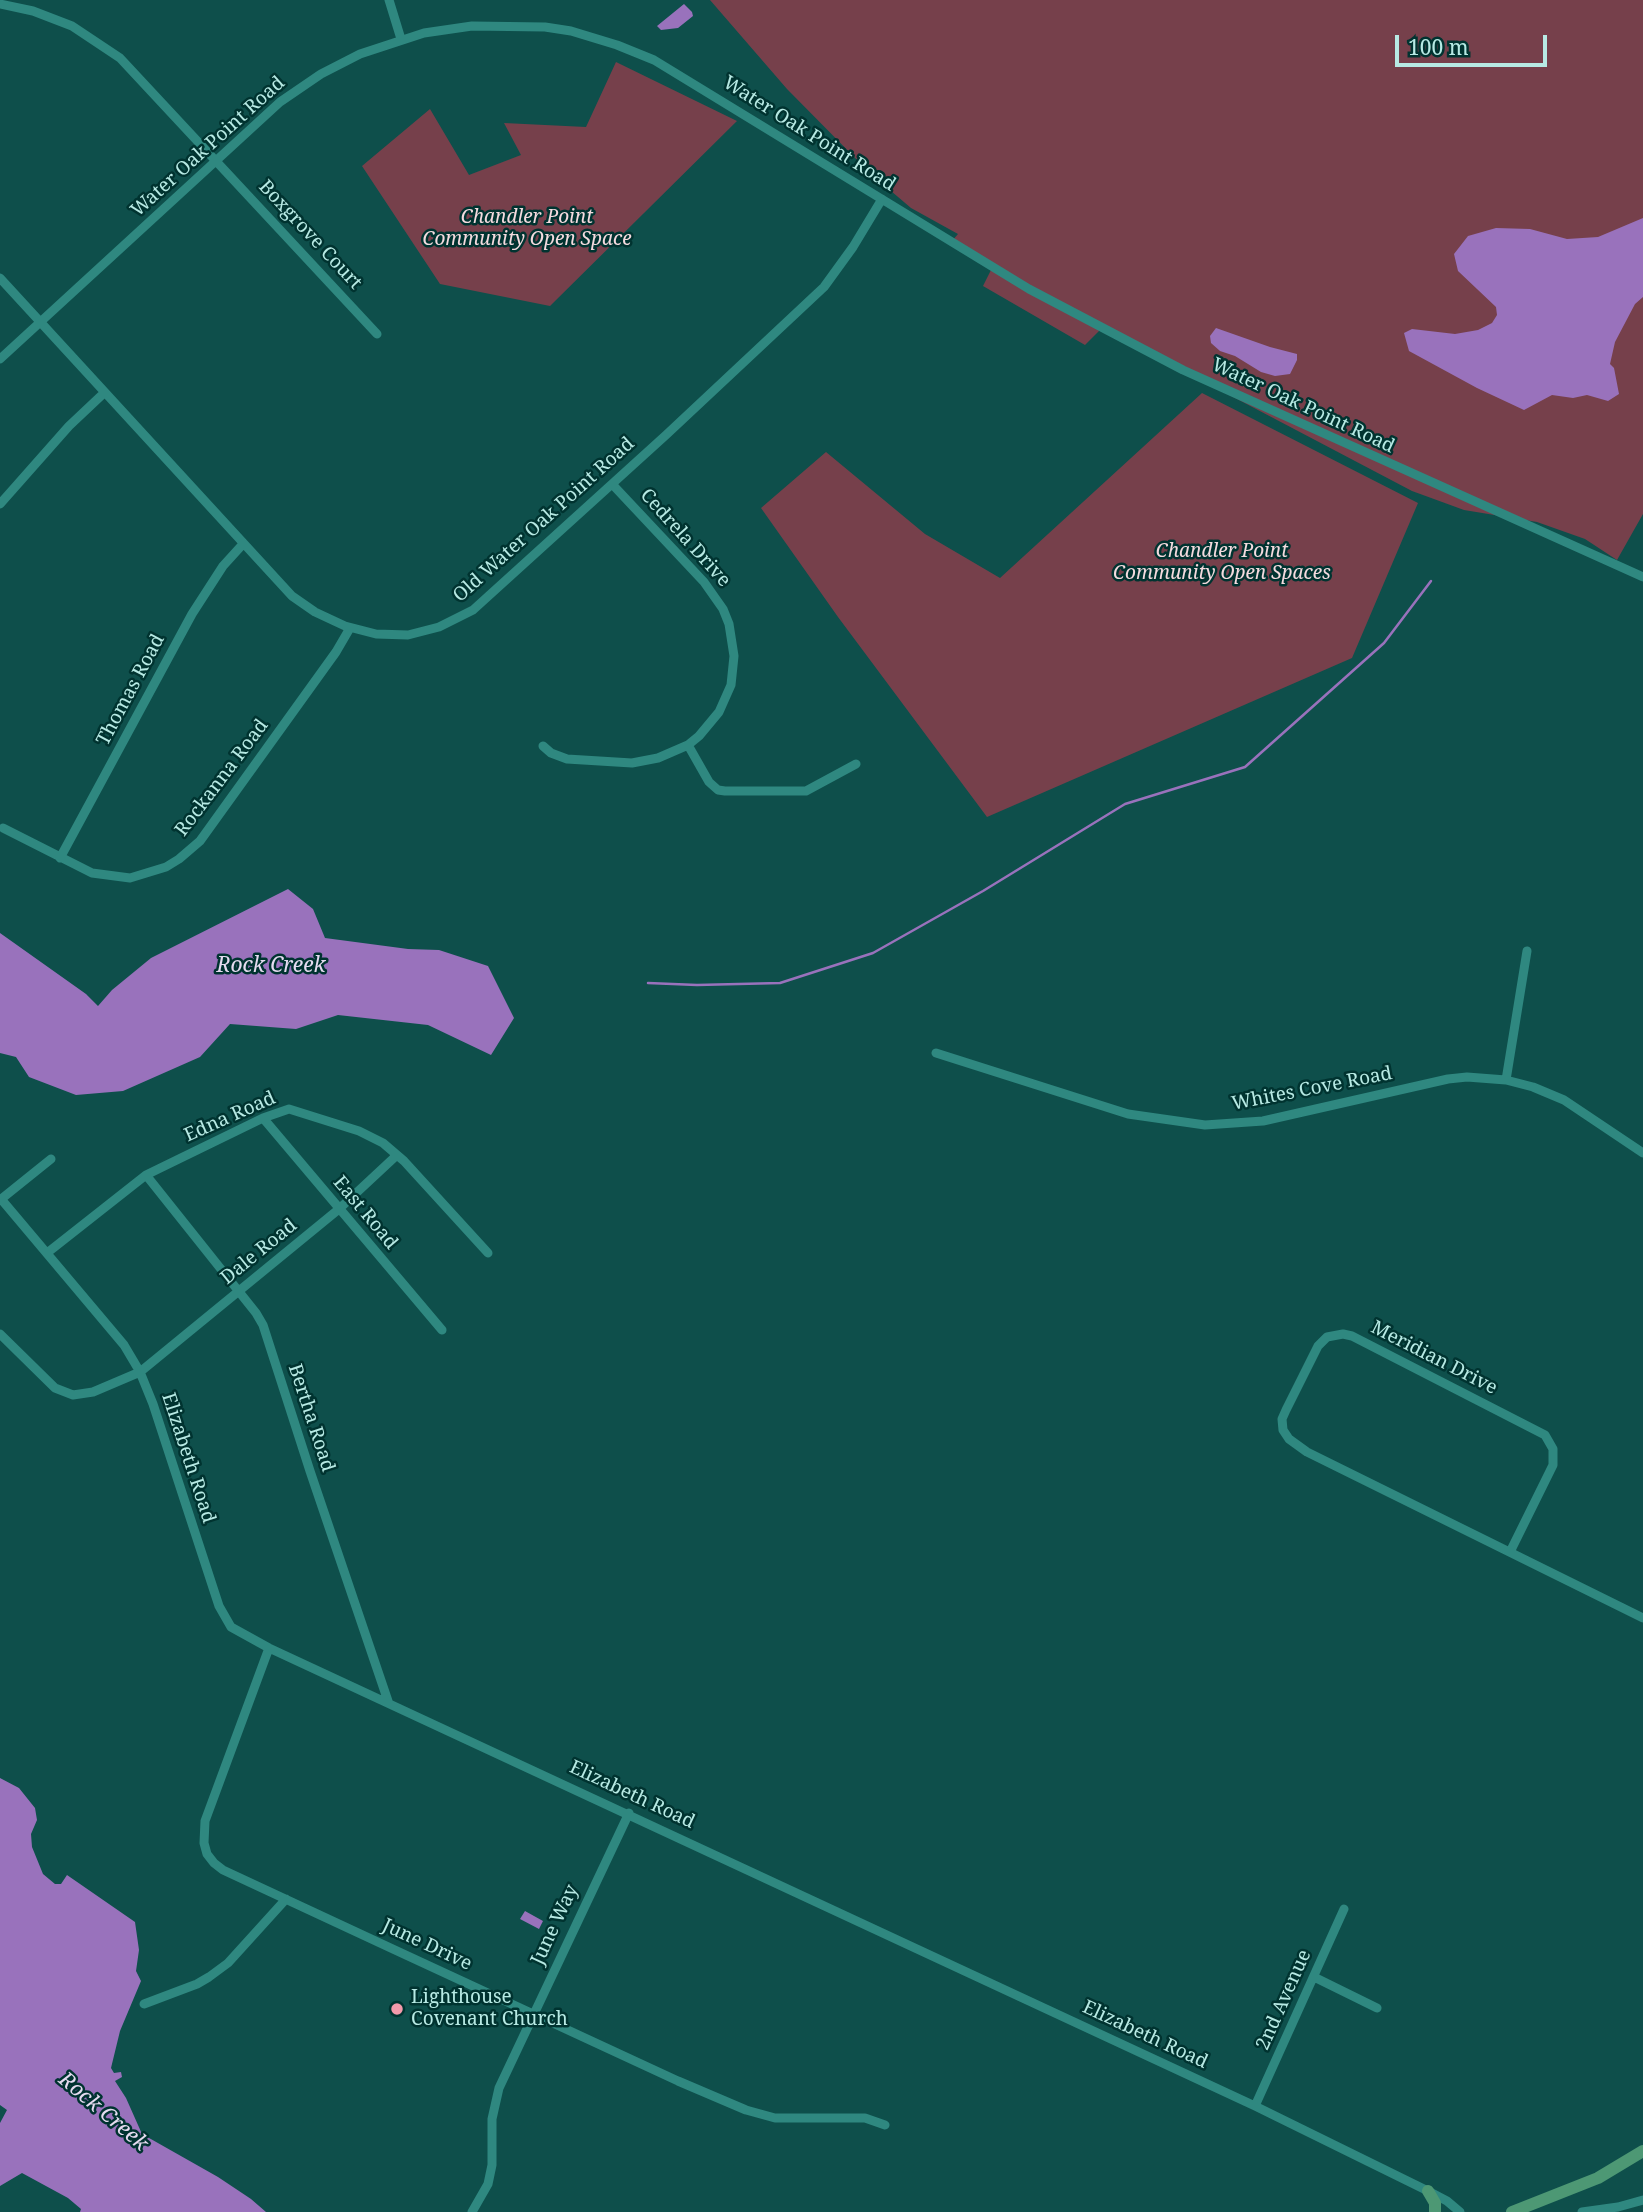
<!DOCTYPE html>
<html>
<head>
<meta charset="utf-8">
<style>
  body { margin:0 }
  #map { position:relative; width:1643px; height:2212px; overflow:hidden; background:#0e4f4b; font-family:"Noto Serif",serif }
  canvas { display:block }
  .scale { position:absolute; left:1395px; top:35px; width:152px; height:32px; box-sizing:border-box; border:4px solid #b7eae4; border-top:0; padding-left:9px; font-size:21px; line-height:24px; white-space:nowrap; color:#b7eae4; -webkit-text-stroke:5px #003330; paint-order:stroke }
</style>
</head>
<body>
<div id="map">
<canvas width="1643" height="2212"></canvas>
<div class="scale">100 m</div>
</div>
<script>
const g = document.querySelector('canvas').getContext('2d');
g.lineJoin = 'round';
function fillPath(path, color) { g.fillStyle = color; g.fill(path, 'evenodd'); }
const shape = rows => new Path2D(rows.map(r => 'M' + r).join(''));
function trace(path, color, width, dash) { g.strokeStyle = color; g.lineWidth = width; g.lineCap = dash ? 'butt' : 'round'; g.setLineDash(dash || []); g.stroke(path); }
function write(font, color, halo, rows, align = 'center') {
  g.font = font + ' "Noto Serif",serif'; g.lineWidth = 5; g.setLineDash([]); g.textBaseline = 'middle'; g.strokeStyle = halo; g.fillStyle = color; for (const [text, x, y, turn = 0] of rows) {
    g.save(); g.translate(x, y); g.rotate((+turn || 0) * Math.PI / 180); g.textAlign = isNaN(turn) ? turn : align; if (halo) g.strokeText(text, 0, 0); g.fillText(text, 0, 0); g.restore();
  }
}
const green = shape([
  [710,0,1643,0,1643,514,1617,560,1585,539,1537,522,1464,510,1412,491,1102,328,1085,345,983,286,992,268,952,241,958,234,911,208,871,174,787,89],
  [616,62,737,121,550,306,440,284,362,166,430,109,469,175,521,155,504,123,586,127],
  [1202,393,1418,503,1352,658,987,817,838,617,761,508,826,452,925,534,1000,578]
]);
const water = shape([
  [684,4,692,12,693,16,678,28,661,30,657,26],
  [1643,218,1643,297,1635,304,1615,342,1610,364,1614,368,1619,394,1608,401,1587,395,1573,398,1552,395,1524,410,1477,388,1409,351,1404,333,1412,329,1455,334,1478,330,1492,323,1497,315,1496,307,1458,271,1454,254,1468,236,1496,228,1530,229,1567,239,1598,237],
  [1216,328,1270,347,1297,354,1297,360,1290,374,1275,376,1261,372,1235,356,1220,351,1211,343,1210,336],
  [288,889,313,909,325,938,408,949,439,950,488,966,514,1018,491,1055,428,1025,338,1015,296,1029,230,1024,200,1057,123,1091,76,1095,29,1077,16,1057,0,1053,0,933,86,994,98,1006,112,990,151,958],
  [0,1778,19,1788,35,1808,37,1820,31,1834,32,1847,43,1874,55,1884,61,1884,67,1875,135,1922,139,1950,136,1971,141,1981,120,2031,111,2068,114,2073,121,2072,122,2077,115,2081,126,2098,142,2134,218,2177,251,2199,266,2212,80,2212,81,2209,68,2198,22,2173,0,2186,0,2123,7,2110,0,2105],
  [525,1911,543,1921,539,1929,520,1919]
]);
const stream = shape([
  [648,983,697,985,780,983,873,953,983,891,1125,804,1245,767,1384,643,1431,581]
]);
const minor = shape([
  [389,0,401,39],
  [0,4,33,11,72,26,120,58,377,334],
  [0,278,292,596,315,612,345,626,376,634,408,635,439,627,473,610,666,435,824,287,853,247,882,199],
  [0,359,280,102,321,74,360,54,424,33,472,26,545,27,571,31,617,45,654,60,1029,289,1183,370,1643,577],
  [0,504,69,426,104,393],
  [688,745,709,782,718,790,725,791,806,791,856,764],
  [543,746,551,753,567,759,632,763,658,758,688,745,699,736,719,712,731,685,734,656,729,624,723,609,704,582,612,484],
  [3,828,92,873,130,878,166,867,179,859,200,841,336,652,350,628],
  [60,858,192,614,223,566,243,544],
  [936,1053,1128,1114,1205,1125,1263,1121,1448,1079,1467,1077,1506,1080,1533,1087,1564,1100,1643,1153],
  [1506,1080,1527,951],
  [263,1118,442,1330],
  [146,1175,256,1313,263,1325,310,1471,388,1701],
  [1,1199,124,1345,140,1372,153,1404,219,1606,231,1627,269,1648,1255,2106,1428,2191,1447,2201,1460,2212],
  [0,1200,51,1159],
  [47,1253,146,1175,263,1118,289,1109,359,1131,383,1143,404,1161,488,1253],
  [0,1334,55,1388,73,1395,93,1392,140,1372,339,1209,397,1155],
  [1510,1552,1553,1465,1553,1449,1545,1435,1352,1336,1343,1334,1327,1337,1318,1346,1286,1410,1282,1419,1283,1430,1289,1439,1307,1452,1643,1618],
  [269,1648,205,1821,204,1843,207,1854,214,1863,223,1870,395,1950,678,2081,746,2110,775,2118,865,2118,885,2125],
  [1314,1977,1377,2008],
  [144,2004,197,1984,209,1977,228,1963,286,1899],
  [1255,2106,1344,1909],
  [472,2212,488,2184,492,2165,492,2119,499,2088,629,1813],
  [1582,2212,1618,2207,1643,2200]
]);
const secondary = shape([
  [1428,2191,1435,2203,1435,2212],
  [1512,2212,1598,2178,1643,2151]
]);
const markers = [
  [397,2009,7,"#f39aab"]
];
const streetNames = [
  ["Water Oak Point Road",809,134,32],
  ["Water Oak Point Road",208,147,-42],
  ["Boxgrove Court",310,235,47],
  ["Water Oak Point Road",1303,406,25],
  ["Old Water Oak Point Road",544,520,-42],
  ["Cedrela Drive",685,538,48],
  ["Thomas Road",131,690,-62],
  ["Rockanna Road",222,778,-53],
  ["Whites Cove Road",1312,1089,-11],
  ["Edna Road",230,1117,-24],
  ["East Road",365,1213,50],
  ["Dale Road",259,1252,-39],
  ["Meridian Drive",1434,1358,27],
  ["Bertha Road",311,1418,72],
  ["Elizabeth Road",188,1458,72],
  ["Elizabeth Road",632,1795,25],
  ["June Way",555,1925,-65],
  ["June Drive",427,1945,25],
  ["2nd Avenue",1284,2000,-66],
  ["Elizabeth Road",1145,2035,25]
];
const parkNames = [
  ["Chandler Point",527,218],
  ["Community Open Space",527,240],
  ["Chandler Point",1222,552],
  ["Community Open Spaces",1222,574]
];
const poiNames = [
  ["Lighthouse",411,1998],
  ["Covenant Church",411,2020]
];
const waterNames = [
  ["Rock Creek",271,966],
  ["Rock Creek",103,2112,40]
];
fillPath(green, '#76404b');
fillPath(water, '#9972bc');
trace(stream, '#9972bc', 2.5);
trace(minor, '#2f8880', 9);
trace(secondary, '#4d9874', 12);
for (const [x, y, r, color] of markers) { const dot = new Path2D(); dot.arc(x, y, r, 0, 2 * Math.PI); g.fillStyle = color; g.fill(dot); trace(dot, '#003330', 2.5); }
write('19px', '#b7eae4', '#003330', streetNames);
write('italic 19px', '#f5dbdf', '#003330', parkNames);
write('19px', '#b7eae4', '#003330', poiNames, 'left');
write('italic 21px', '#e6dcf1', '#003330', waterNames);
</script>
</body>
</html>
